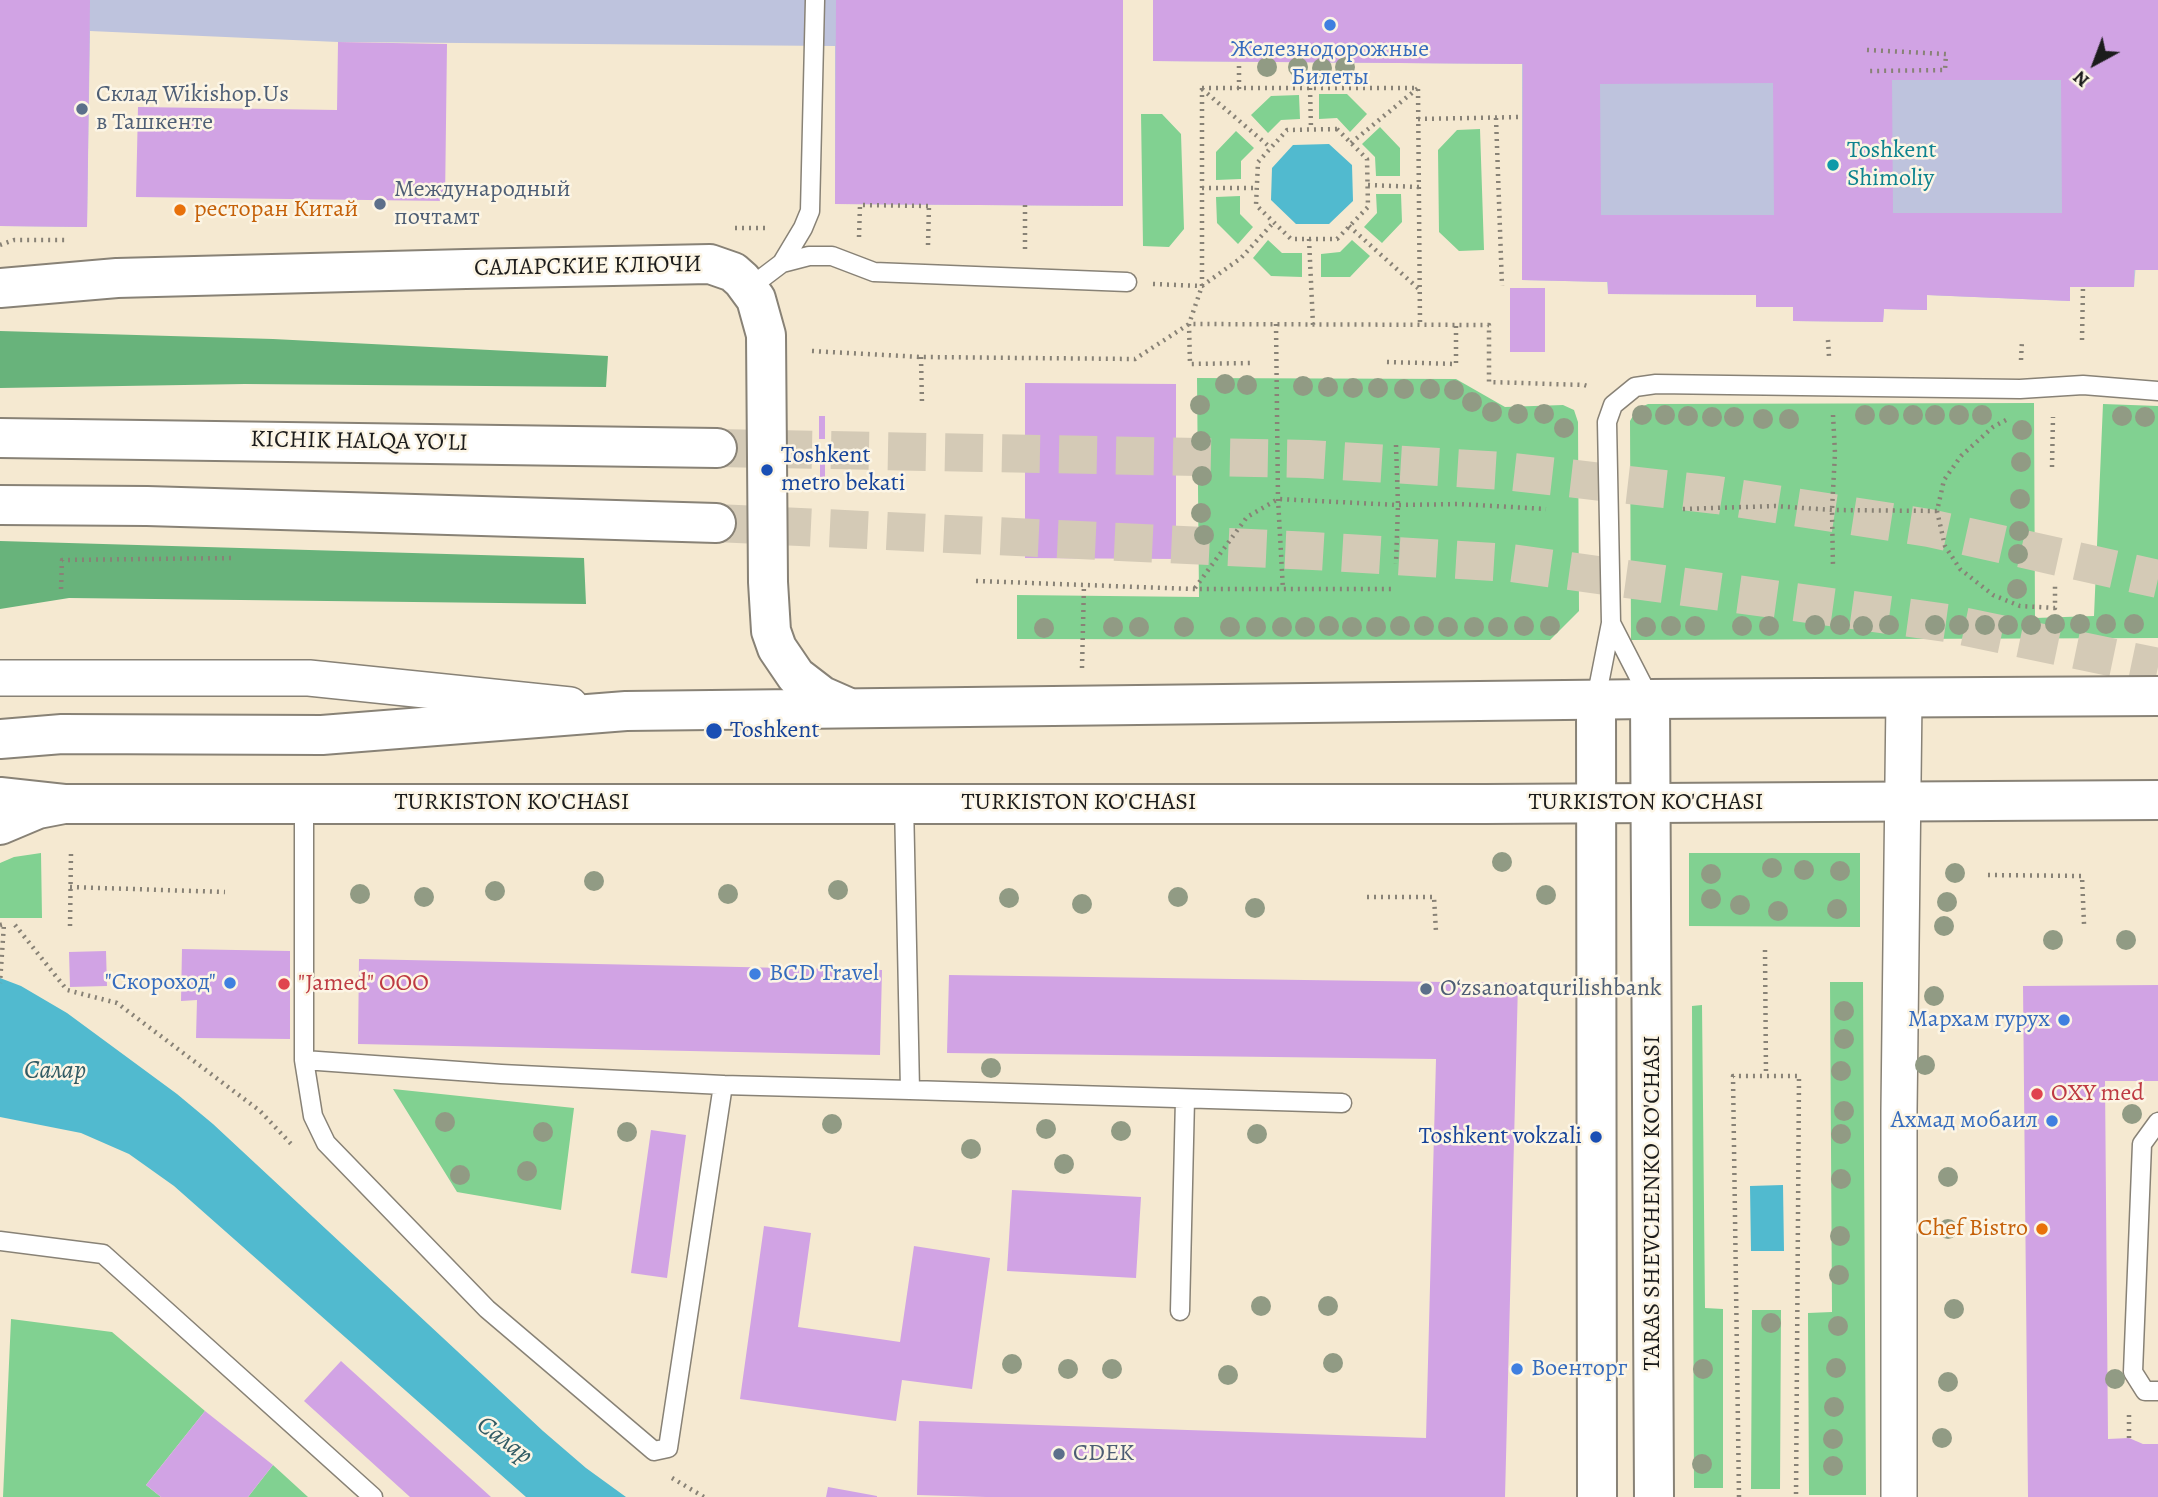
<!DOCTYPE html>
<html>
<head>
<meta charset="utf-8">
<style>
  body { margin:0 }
  #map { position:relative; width:2158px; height:1497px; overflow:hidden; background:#f5e9d1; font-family:Alegreya,serif }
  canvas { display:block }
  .north { position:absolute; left:2060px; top:28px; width:70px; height:70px; -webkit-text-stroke:5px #fcf5e5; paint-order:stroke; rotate:221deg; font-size:19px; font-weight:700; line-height:28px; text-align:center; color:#1c1c1c }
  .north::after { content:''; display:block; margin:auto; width:24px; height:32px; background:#1c1c1c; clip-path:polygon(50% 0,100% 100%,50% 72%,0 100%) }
</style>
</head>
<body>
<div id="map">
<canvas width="2158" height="1497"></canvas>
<div class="north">N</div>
</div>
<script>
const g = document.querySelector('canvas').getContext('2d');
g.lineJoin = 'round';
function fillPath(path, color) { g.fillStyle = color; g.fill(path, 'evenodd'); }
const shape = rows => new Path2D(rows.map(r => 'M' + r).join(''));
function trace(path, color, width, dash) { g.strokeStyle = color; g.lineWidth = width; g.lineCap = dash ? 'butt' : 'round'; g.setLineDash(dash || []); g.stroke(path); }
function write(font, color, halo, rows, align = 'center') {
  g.font = font + ' Alegreya,serif'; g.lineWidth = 5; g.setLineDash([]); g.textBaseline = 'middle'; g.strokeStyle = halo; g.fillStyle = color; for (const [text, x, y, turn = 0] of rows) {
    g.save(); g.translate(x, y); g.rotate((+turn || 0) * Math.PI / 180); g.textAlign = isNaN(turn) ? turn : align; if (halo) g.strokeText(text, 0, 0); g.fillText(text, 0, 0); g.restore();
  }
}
const industrial = shape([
  [0,0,1123,0,1123,206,835,204,835,46,338,42,90,31,87,227,0,226],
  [1153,0,2158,0,2134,287,2070,287,2070,301,1927,295,1927,310,1884,309,1883,322,1793,321,1793,307,1756,295,1608,294,1607,282,1522,280,1522,64,1153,61]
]);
const green = shape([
  [1319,94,1347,94,1367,114,1350,132,1337,118,1319,119],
  [1299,95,1300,119,1281,120,1268,133,1251,115,1271,96],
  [1141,114,1162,114,1181,134,1184,229,1169,247,1143,246],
  [1380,127,1400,148,1400,176,1376,176,1375,157,1362,144],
  [1480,129,1484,250,1459,251,1439,232,1438,150,1457,130],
  [1236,131,1254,148,1241,161,1241,179,1216,180,1216,152],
  [1376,194,1401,194,1402,222,1382,243,1364,227,1377,213],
  [1240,196,1240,214,1253,227,1238,244,1217,223,1216,197],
  [1268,240,1282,253,1302,253,1302,277,1271,276,1253,258],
  [1352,240,1370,256,1350,277,1321,277,1321,254,1340,252],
  [1197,378,1456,379,1505,407,1563,405,1574,410,1578,422,1579,611,1550,640,1017,639,1017,595,1199,597],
  [2034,403,2035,618,2094,616,2103,404,2158,406,2158,638,1631,640,1630,421,1637,409,1648,404],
  [41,853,42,918,0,918,0,863,14,857],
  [1689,853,1860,853,1860,927,1689,926],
  [1830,982,1863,982,1866,1495,1809,1495,1808,1313,1832,1312],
  [1702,1005,1705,1308,1723,1309,1723,1488,1694,1488,1692,1006],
  [393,1089,574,1108,561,1210,457,1192],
  [1752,1310,1781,1310,1780,1489,1751,1489],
  [11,1319,112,1332,205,1411,146,1485,161,1497,3,1497],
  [273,1465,308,1497,248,1497]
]);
const forest = shape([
  [0,331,273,339,608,356,606,387,245,384,0,388],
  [0,541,584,558,586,604,69,598,0,609]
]);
const water = shape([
  [1329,144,1352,165,1353,201,1329,224,1296,224,1271,200,1272,168,1293,145],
  [0,978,21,986,67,1013,177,1094,213,1124,543,1431,586,1468,626,1497,526,1497,174,1186,129,1154,81,1133,0,1117],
  [1783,1185,1784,1251,1751,1251,1750,1186]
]);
const building = shape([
  [0,0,90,0,87,227,0,226],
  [836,0,1123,0,1123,206,835,204],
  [1153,0,2158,0,2158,270,2134,270,2134,287,2070,287,2070,301,1927,295,1927,310,1884,309,1883,322,1793,321,1793,307,1756,307,1756,295,1608,294,1608,282,1522,280,1523,64,1153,61],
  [1892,80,2061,80,2062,213,1893,213],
  [1773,83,1774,215,1601,215,1600,84],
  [338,42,447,44,445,201,136,197,138,107,337,110],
  [1510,288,1545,288,1545,352,1510,352],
  [1025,383,1176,384,1176,559,1025,558],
  [819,416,825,416,825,439,819,439],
  [820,461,825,461,825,484,820,484],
  [182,949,290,951,290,1039,196,1038,197,1000,181,1001],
  [106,951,107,986,70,987,69,952],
  [359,959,882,970,880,1055,358,1044],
  [949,975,1518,983,1505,1497,986,1497,917,1495,919,1421,1426,1438,1436,1059,947,1053],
  [2158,985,2158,1081,2105,1081,2108,1439,2129,1438,2143,1444,2158,1444,2158,1497,2028,1497,2023,986],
  [651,1130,686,1135,667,1278,631,1273],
  [1012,1190,1141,1197,1136,1278,1007,1271],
  [764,1226,811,1233,798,1327,900,1342,914,1246,990,1258,972,1389,902,1380,896,1421,740,1399],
  [341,1361,491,1497,410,1497,304,1401],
  [205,1411,273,1465,248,1497,161,1497,146,1485],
  [828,1487,877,1496,877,1497,826,1497]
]);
const highwayTunnel = shape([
  [717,448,1308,459,1505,471,1717,495,1929,528,2158,579],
  [716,523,1313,551,1511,563,1947,623,2158,667]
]);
const path = shape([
  [1867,50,1946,54,1945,70,1870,71],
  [1202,88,1418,88,1420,324],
  [1202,88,1202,286,1189,324,1190,364,1251,363],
  [1310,88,1311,129],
  [1202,89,1271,148],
  [1239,89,1239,61],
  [1496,118,1502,286],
  [1418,119,1522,117],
  [1337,129,1367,159,1368,207,1337,239,1291,239,1256,205,1258,162,1287,130,1337,129],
  [1351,143,1418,88],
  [1368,185,1419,187],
  [1202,188,1257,188],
  [1025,205,1025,250],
  [1349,226,1420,290],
  [735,228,768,228],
  [859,237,860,205,929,206],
  [1309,239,1313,325],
  [0,245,14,240,68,240],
  [928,245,929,205],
  [1153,284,1202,286,1241,258,1274,222],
  [1276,324,1278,499,1283,590],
  [1828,340,1829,357],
  [2082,340,2083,287],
  [812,351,921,357,1135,359,1189,324,1489,325,1489,382,1584,385,1591,387],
  [921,357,922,404],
  [2021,360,2022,340],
  [1387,362,1456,364,1456,325],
  [1833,415,1835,453,1832,510,1833,568],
  [2006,420,1993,427,1961,456,1944,480,1937,511,1945,546,1960,569,1993,595,2020,606,2055,608,2055,586],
  [1396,445,1398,505,1396,564],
  [2052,467,2053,417],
  [1683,509,1775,506,1832,510,1937,511],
  [976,581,1194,589,1395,589],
  [1195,588,1247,517,1278,499,1398,505,1459,504,1546,509],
  [61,589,62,560,235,558],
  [1082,668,1084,584],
  [1988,875,2082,876,2084,924],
  [70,887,225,892],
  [1367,897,1434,897,1436,932],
  [0,925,4,924,0,983],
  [15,925,67,990,117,1003,260,1111,293,1146],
  [70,926,71,853],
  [1765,950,1766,1076],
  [2129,1438,2129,1415],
  [672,1478,704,1497],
  [1739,1497,1733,1076,1799,1076,1796,1497]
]);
const lane = shape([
  [782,263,803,228,810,211,815,0],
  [749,288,782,263,809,256,832,256,874,272,1127,282],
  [1611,623,1650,699],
  [1596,699,1611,623,1607,422,1613,405,1635,387,1656,384,2020,389,2083,385,2158,391],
  [904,802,910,1090,1342,1103],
  [304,803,304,1060,313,1116,326,1143,487,1309,654,1451,668,1448,723,1085],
  [304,1060,501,1074,723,1085,910,1090],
  [2158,1122,2142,1144,2133,1372,2145,1391,2158,1391],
  [0,1241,103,1254,373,1497],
  [1180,1311,1185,1099]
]);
const street = shape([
  [0,678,309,678,570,705],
  [1899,1497,1899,1110,1904,698]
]);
const secondary = shape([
  [1596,699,1597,1497],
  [1650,699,1654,1497],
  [0,825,38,809,64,804]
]);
const primary = shape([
  [0,288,117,278,466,269,710,264,733,272,742,280,756,299,766,335,768,582,771,631,777,648,796,676,822,696,847,707],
  [0,739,62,734,322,735,626,711,1650,699,2158,696],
  [0,797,64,804,1486,804,2158,800]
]);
const highway = shape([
  [0,438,717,448],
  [0,505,147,506,716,523]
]);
const trees = [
  [1267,67],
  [1298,67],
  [1345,67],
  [1322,68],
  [1225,384],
  [1247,385],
  [1303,386],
  [1328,387],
  [1353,388],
  [1378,388],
  [1404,389],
  [1430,389],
  [1454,390],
  [1472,402],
  [1200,405],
  [1492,412],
  [1518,414],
  [1544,414],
  [1642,415],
  [1665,415],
  [1865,415],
  [1889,415],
  [1913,415],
  [1935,415],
  [1959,415],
  [1982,415],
  [1688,416],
  [2122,416],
  [1712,417],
  [1734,417],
  [2145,417],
  [1763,419],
  [1789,419],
  [1564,428],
  [2022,430],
  [1201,441],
  [2021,462],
  [1202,476],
  [2020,499],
  [1201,513],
  [2019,531],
  [1204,535],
  [2018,554],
  [2017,589],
  [2055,624],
  [2080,624],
  [2106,624],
  [2134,624],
  [1815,625],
  [1840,625],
  [1889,625],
  [1935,625],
  [1959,625],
  [1985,625],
  [2008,625],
  [2031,625],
  [1329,626],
  [1400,626],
  [1424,626],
  [1524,626],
  [1550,626],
  [1671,626],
  [1695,626],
  [1742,626],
  [1769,626],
  [1863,626],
  [1113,627],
  [1139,627],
  [1184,627],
  [1230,627],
  [1256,627],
  [1282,627],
  [1305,627],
  [1352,627],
  [1376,627],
  [1448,627],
  [1474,627],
  [1498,627],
  [1646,627],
  [1044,628],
  [1502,862],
  [1772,868],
  [1804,870],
  [1840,871],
  [1955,873],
  [1711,874],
  [594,881],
  [838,890],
  [495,891],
  [360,894],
  [728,894],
  [1546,895],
  [424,897],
  [1178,897],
  [1009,898],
  [1711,899],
  [1947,902],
  [1082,904],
  [1740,905],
  [1255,908],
  [1837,909],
  [1778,911],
  [1944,926],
  [2053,940],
  [2126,940],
  [1934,996],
  [1844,1011],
  [1844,1039],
  [1925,1065],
  [991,1068],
  [1841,1071],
  [1844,1111],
  [2132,1114],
  [445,1122],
  [832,1124],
  [1046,1129],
  [1121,1131],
  [543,1132],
  [627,1132],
  [1257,1134],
  [1841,1134],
  [971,1149],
  [1064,1164],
  [527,1171],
  [460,1175],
  [1948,1177],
  [1841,1179],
  [1948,1229],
  [1840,1236],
  [1839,1275],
  [1261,1306],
  [1328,1306],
  [1954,1309],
  [1771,1323],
  [1838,1326],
  [1333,1363],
  [1012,1364],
  [1836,1368],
  [1068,1369],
  [1112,1369],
  [1703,1369],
  [1228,1375],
  [2115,1379],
  [1948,1382],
  [1834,1407],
  [1942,1438],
  [1833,1439],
  [1702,1464],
  [1833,1466]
];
const markers = [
  [1330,25,7,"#3f7fe0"],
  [82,109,7,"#5c6f8a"],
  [1833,165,7,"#0f9aa8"],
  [380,204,7,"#5c6f8a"],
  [180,210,7,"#e8710a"],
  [767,470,7,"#1a4fb4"],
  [714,731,9,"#1a4fb4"],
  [755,974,7,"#3f7fe0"],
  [230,983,7,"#3f7fe0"],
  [284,984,7,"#e0444e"],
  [1426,989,7,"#5c6f8a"],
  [2064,1020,7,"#3f7fe0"],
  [2037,1094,7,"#e0444e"],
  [2052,1121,7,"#3f7fe0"],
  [1596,1137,7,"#1a4fb4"],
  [2042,1229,7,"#e8710a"],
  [1517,1369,7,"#3f7fe0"],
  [1059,1454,7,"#5c6f8a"]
];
const shopNames = [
  ["Железнодорожные",1330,50,"center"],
  ["Билеты",1330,78,"center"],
  ["BCD Travel",769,974,"left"],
  ["\"Скороход\"",216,983],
  ["Мархам гурух",2050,1020],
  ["Ахмад мобаил",2038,1121],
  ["Военторг",1531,1369,"left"]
];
const serviceNames = [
  ["Склад Wikishop.Us",96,95],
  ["в Ташкенте",96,123],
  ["Международный",394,190],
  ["почтамт",394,218],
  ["Oʻzsanoatqurilishbank",1440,989],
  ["CDEK",1073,1454]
];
const cultureNames = [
  ["Toshkent",1847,151],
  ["Shimoliy",1847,179]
];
const foodNames = [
  ["ресторан Китай",194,210],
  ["Chef Bistro",2028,1229,"right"]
];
const streetNames = [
  ["САЛАРСКИЕ КЛЮЧИ",588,267,-1],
  ["KICHIK HALQA YO'LI",359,442,1],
  ["TURKISTON KO'CHASI",512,803],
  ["TURKISTON KO'CHASI",1079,803],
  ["TURKISTON KO'CHASI",1646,803],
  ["TARAS SHEVCHENKO KO'CHASI",1653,1203,-90]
];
const transitNames = [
  ["Toshkent",781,456],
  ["metro bekati",781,484],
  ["Toshkent",730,731],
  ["Toshkent vokzali",1582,1137,"right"]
];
const healthNames = [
  ["\"Jamed\" OOO",298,984],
  ["OXY med",2051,1094]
];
const waterNames = [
  ["Салар",55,1072],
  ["Салар",504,1441,37]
];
fillPath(industrial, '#bec3dd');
fillPath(green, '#81d191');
fillPath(forest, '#68b37b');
fillPath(water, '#51bacf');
fillPath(building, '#d1a3e4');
trace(highwayTunnel, '#d4cab6', 38, [38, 19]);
trace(lane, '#888276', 21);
trace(street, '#888276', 38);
trace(secondary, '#888276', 42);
trace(primary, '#888276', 42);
trace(highway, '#888276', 42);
trace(path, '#888276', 4.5, [2, 5]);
trace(lane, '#fff', 18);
trace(street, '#fff', 35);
trace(secondary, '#fff', 38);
trace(primary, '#fff', 38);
trace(highway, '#fff', 38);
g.fillStyle = '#919b84';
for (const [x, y] of trees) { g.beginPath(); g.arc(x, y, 10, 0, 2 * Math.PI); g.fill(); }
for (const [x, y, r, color] of markers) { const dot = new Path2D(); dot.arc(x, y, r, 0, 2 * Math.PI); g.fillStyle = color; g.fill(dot); trace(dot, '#fcf5e5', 2.5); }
write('24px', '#366cbe', '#fcf5e5', shopNames, 'right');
write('24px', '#4e5e75', '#fcf5e5', serviceNames, 'left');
write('24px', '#0d838f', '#fcf5e5', cultureNames, 'left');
write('24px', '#c56008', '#fcf5e5', foodNames, 'left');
write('24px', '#1c1c1c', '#fcf5e5', streetNames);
write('24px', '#164399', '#fcf5e5', transitNames, 'left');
write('24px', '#be3a42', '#fcf5e5', healthNames, 'left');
write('italic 26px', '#315b64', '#fcf5e5', waterNames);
</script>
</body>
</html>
